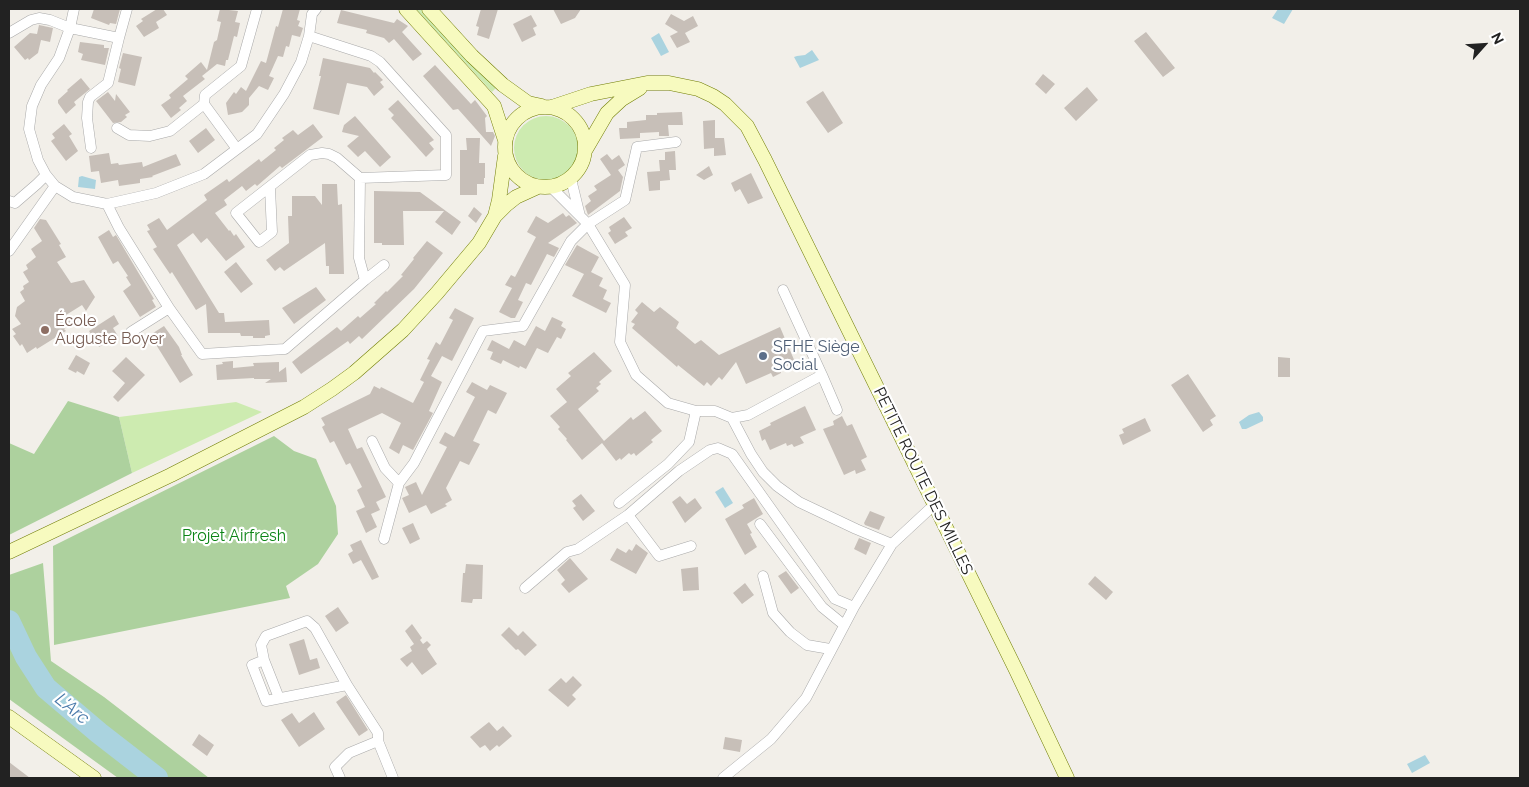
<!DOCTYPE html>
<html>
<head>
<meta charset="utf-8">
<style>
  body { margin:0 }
  #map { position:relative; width:1529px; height:787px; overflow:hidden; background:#f2efe9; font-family:Raleway,sans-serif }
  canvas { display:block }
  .frame { position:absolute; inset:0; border:10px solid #222; pointer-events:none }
  .north { position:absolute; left:1459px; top:20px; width:50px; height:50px; -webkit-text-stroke:4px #fff; paint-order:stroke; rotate:64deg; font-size:14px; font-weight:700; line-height:20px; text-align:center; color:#222 }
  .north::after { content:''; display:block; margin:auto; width:18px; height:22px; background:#222; clip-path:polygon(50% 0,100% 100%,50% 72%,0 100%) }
</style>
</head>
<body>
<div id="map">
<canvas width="1529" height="787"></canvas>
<div class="frame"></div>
<div class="north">N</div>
</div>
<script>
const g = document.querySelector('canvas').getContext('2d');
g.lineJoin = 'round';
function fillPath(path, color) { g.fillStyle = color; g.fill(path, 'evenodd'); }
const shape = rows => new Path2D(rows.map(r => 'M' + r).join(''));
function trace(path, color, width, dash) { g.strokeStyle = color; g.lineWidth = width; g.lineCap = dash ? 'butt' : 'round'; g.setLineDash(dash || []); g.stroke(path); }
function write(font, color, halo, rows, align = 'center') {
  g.font = font + ' Raleway,sans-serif'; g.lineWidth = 4.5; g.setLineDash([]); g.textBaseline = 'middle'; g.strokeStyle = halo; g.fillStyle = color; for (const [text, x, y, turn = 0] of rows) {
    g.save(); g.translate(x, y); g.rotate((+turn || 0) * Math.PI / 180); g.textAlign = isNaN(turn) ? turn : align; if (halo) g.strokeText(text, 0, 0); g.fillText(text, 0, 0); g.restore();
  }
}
const grass = shape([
  [416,9,424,9,496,88,492,92],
  '514 148a32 32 0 1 1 64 0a32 32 0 1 1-64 0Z',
  [236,402,262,412,132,473,119,417]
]);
const forest = shape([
  [68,401,119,417,132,473,9,535,9,443,34,454],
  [274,436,294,451,316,459,336,506,338,534,318,564,286,586,290,598,54,645,53,546],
  [43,563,51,661,104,697,209,778,118,778,9,699,9,575]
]);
const water = shape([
  [1278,9,1293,9,1284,24,1272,18],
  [659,33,669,52,661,56,651,38],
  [812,50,819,60,800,68,794,57,797,56,805,55],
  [82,176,96,180,95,189,78,187,79,177],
  [1259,412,1263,417,1263,421,1246,429,1242,429,1239,422,1249,415],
  [723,487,733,503,725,508,715,492],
  [1425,755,1430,763,1412,773,1407,764]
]);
const river = shape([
  [9,621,26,657,46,688,99,733,157,778]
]);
const building = shape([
  [94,9,120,9,116,24,110,23,109,25,91,18],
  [157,9,163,9,167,15,156,22,159,28,144,37,136,26,143,21,141,19],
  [220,9,238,11,235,22,240,23,237,37,234,36,228,60,226,60,225,66,217,64,202,76,205,79,183,96,187,101,179,108,181,110,171,118,161,105,171,98,169,95,188,79,185,76,201,62,207,70,214,42,217,40,221,22,217,21],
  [283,9,300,9,297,20,300,21,298,26,303,28,300,37,292,35,289,47,286,46,283,57,278,56,269,76,274,78,268,90,259,86,249,98,249,105,242,112,228,115,226,103,234,92,236,94,241,87,246,91,261,61,266,63,276,26,278,27],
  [481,9,498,9,489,39,477,35,479,27,476,26],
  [553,9,581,9,575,18,561,24],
  [341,10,394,23,397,19,408,26,402,32,422,54,413,61,394,39,389,43,384,38,366,33,367,30,337,23],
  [671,14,684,21,693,16,698,26,685,33,690,42,677,48,670,36,678,32,665,24],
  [531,15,537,26,533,28,536,35,522,42,513,24],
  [39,25,53,28,50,42,41,40,38,53,29,60,28,58,25,60,14,47,30,33,37,34],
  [1146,32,1175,68,1163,77,1134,41],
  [80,42,104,45,104,48,109,48,105,65,81,60,83,54,78,52],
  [123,53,142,57,135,86,118,82,121,69,119,68],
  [323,58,370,68,374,73,375,72,383,80,380,82,384,87,374,96,367,87,347,83,339,115,313,109,321,76,319,76],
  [435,65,471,104,475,100,487,116,485,118,486,132,493,132,495,136,491,146,458,109,453,110,423,76],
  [1043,74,1055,84,1046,94,1035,84],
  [81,78,90,89,74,102,76,105,66,114,58,103,58,100,68,91,67,90],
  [1087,87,1098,100,1076,121,1064,108],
  [823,91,843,123,828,133,806,102],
  [108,92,115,101,116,94,130,112,125,115,127,117,121,122,113,123,96,101],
  [398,100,434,140,429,143,434,149,426,157,391,118,394,115,388,109],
  [682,112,683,125,668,125,669,136,659,136,659,132,640,133,640,138,620,139,619,128,627,128,627,122,646,120,646,115,657,115,657,113],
  [355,116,391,157,380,167,365,151,358,157,347,146,359,136,342,132,344,125],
  [715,120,715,138,724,138,726,155,714,156,714,148,704,149,703,121],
  [64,124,72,134,69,136,78,151,66,161,51,141,55,138,52,134],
  [313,124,323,137,282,168,280,166,257,186,255,184,246,191,242,186,224,200,227,205,215,213,229,231,230,230,234,236,236,234,245,247,226,261,207,238,201,243,193,233,177,245,219,313,224,313,225,322,269,320,270,335,265,336,265,338,253,338,253,336,241,336,240,333,208,333,206,304,196,310,172,272,170,274,153,249,157,247,147,231,150,230,147,225,159,218,167,230,207,200,204,195,227,179,229,182,259,159,261,162,276,150,274,148,284,140,282,138,293,130,298,135],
  [206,128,215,140,198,153,189,141],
  [466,138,480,138,479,163,485,163,485,178,484,178,484,184,477,184,477,195,460,195,460,150,467,150],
  [675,151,676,170,669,170,670,180,660,181,660,190,649,191,647,172,660,171,659,160,665,160,665,152],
  [109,153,111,164,118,163,119,165,142,162,143,167,176,154,181,165,152,176,153,177,140,179,140,183,119,186,118,180,101,183,99,171,91,172,89,156],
  [607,154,612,160,619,155,625,165,618,170,623,177,620,191,588,215,585,206,591,201,588,196,597,190,594,186,611,175,600,159],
  [709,166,713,175,704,180,696,175],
  [751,173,763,198,748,204,740,189,735,192,731,183],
  [322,184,337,184,338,205,342,204,344,274,329,274,329,266,326,266,325,243,284,271,280,267,275,271,266,260,289,243,288,216,292,216,292,196,315,196,322,205],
  [374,191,420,192,461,222,452,235,435,222,444,211,403,211,404,245,382,245,382,243,374,243],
  [474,207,482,214,476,223,468,216],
  [563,213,566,217,569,215,577,223,548,243,559,248,554,257,547,254,531,285,526,283,518,300,523,302,515,318,511,318,499,312,512,288,505,285,511,275,515,277,536,237,527,232,536,216,548,223],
  [624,217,632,228,625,232,628,236,615,244,608,233,611,231,609,227],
  [40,219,46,220,61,244,59,245,66,257,57,262,71,283,84,280,95,297,86,311,82,305,66,315,72,324,64,329,66,331,37,349,36,347,27,353,22,344,20,346,13,336,16,334,12,329,21,324,15,316,17,307,25,301,20,292,24,289,23,286,29,282,23,272,28,269,26,265,36,257,31,249,42,241,34,228],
  [109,230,113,237,116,235,154,299,152,300,156,307,140,317,123,291,131,285,126,277,128,276,118,261,113,264,98,237],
  [427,241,443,253,414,289,362,339,359,336,350,344,348,341,301,374,292,362,337,327,341,331,358,316,360,318,376,304,374,303,386,291,387,292,403,276,401,275,414,259,413,258],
  [577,245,599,257,591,272,603,278,599,286,607,290,603,299,611,303,606,313,572,296,584,274,565,265],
  [236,262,253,284,241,293,224,272],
  [316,287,326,300,294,324,282,308],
  [642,302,654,312,660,307,679,322,676,328,695,344,701,340,719,355,780,327,795,362,780,369,781,373,773,377,771,373,746,384,736,362,722,380,719,377,711,386,707,382,704,386,678,365,677,367,669,360,632,328,635,324,631,322,638,313,635,310],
  [455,308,474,318,452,361,442,356,431,376,442,382,429,411,433,413,413,450,403,445,399,454,389,448,401,423,382,413,348,429,357,449,362,447,386,497,376,502,380,510,371,514,377,527,366,533,356,511,365,507,357,490,362,487,350,463,346,465,334,441,330,443,322,427,325,425,321,418,370,394,374,386,380,389,381,387,413,403,424,382,420,380,430,360,427,359,436,342,440,345,453,320,449,318],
  [114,315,119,324,113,328,118,336,99,347,89,331],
  [552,317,563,322,561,326,566,329,561,339,557,337,548,353,537,348,526,369,520,366,519,368,503,360,501,364,490,359,493,352,487,350,492,340,509,349,514,340,525,346,536,326,545,331],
  [164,326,179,347,182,355,181,355,193,375,180,383,150,335],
  [594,352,612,371,599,382,601,384,596,388,599,391,578,409,604,441,631,417,633,420,645,411,662,431,651,440,653,442,636,456,634,453,631,455,629,453,621,460,620,458,616,461,602,443,582,460,566,440,567,439,558,429,560,427,550,416,567,402,556,389,571,376,568,373],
  [76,355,90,363,84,375,77,371,76,373,68,369],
  [126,357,145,375,118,402,113,397,125,383,112,371],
  [1278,357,1290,358,1290,377,1278,377],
  [233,361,233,368,254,366,253,363,279,362,279,372,286,367,287,382,265,383,271,379,254,379,254,378,217,380,216,365,223,364,222,362],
  [1188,374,1216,416,1210,420,1213,425,1203,432,1171,385],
  [472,382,487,390,490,385,507,393,496,414,488,410,473,441,480,444,469,465,460,461,446,488,452,500,445,504,447,506,431,514,426,505,409,513,402,498,409,495,405,487,416,482,422,495,447,447,439,443,445,432,454,437,475,397,466,392],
  [805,406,816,430,800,437,804,443,794,447,792,444,787,446,786,443,770,450,765,439,762,441,759,431,771,425,770,423],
  [842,416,847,426,852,424,867,457,861,460,866,470,856,474,855,470,844,475,823,429,834,425,833,421],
  [1145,418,1151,431,1123,445,1119,435,1124,433,1122,429],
  [581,494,595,511,583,521,573,508,576,506,572,501],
  [680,496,687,504,695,498,702,508,685,523,672,502],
  [754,498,763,514,747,524,752,533,750,534,757,547,745,555,725,519,744,508,742,505],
  [870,511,885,517,879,530,865,525,864,523],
  [413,523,420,539,410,544,402,528],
  [859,538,871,543,866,555,854,549],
  [361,540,379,577,372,580,361,560,353,564,348,554,353,551,350,545],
  [636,544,648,553,636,574,610,560,617,548,626,553,629,549,632,551],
  [570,558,588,579,569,593,561,584,565,580,557,570],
  [466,564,483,565,482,599,473,599,472,603,461,602,463,573,465,573],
  [698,567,699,590,683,591,681,569],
  [786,571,799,588,791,594,778,576],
  [1095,576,1113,592,1106,600,1088,584],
  [745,583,754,595,742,604,733,593],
  [338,607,349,623,336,632,325,616],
  [412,624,422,638,420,640,423,644,427,641,431,645,427,649,437,664,422,675,412,662,407,667,400,659,412,651,410,647,414,644,405,631],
  [509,627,518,636,523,631,537,645,525,656,518,649,516,650,501,635],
  [304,639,310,660,317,658,320,668,299,675,289,644],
  [573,676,582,685,572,695,576,699,568,707,548,690,561,678,566,683],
  [346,695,368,730,359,736,336,702],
  [314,712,325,729,299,747,281,720,292,713,299,723],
  [489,722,497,731,503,726,512,736,499,747,497,745,490,751,485,745,480,748,470,737],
  [199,734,214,745,207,756,192,745],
  [725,737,742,740,740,752,723,749],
  [9,762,30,778,9,778]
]);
const street = shape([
  [74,9,70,28,59,58,41,85,32,106,29,129,38,160,46,175,55,186,73,197,107,204,156,193,204,174,257,134,284,94,301,62,309,36,312,14,316,9],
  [9,33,31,20,39,18,50,20,70,28,119,38,108,83,90,97,88,102,87,118,91,148],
  [119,38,127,9],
  [117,128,129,135,150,136,170,131,204,104],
  [237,149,204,104,205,95,241,66,257,9],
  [270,188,272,232,259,242,236,213,310,155,322,153,329,154,337,158,360,178],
  [552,188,580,216,571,179],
  [9,201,15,203,37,184,46,175],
  [107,204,119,228,169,308,202,354,285,349,365,280,359,258,360,178,446,175,446,135,380,62,371,56,309,36],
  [580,216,588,224,625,285,620,342,636,375,668,403,696,411,715,411,732,418,751,454,763,472,777,486,799,502,856,529,892,544],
  [9,251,55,186],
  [365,280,384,265],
  [131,332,169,308],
  [822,375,837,410],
  [732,418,748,415,822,375,783,290],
  [372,441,385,468,399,483],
  [619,503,668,464,689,442,696,411],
  [628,515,659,556,691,546],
  [760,524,822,607,844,625],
  [384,539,399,483,414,463,483,331,523,326,571,241,588,224,625,200,637,147,676,142],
  [763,576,773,613,790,632,807,645,830,649],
  [525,588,567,552,578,549,628,515,679,471,710,450,718,448,732,454,835,599,854,607],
  [264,660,261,645,266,636,307,621,315,628,347,685],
  [279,698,264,660,252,665,266,701,347,685,378,733,378,741],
  [340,778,335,767,349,753,378,741,393,778],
  [723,778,771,739,806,698,854,607,892,544,934,505]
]);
const secondary = shape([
  [406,9,494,106,505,140],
  [429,9,472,56,503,85,528,103,542,106],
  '505 147a40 40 0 1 1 80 0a40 40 0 1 1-80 0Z',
  [552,107,591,94,647,83,669,83,698,89,713,96,725,104,747,126,765,160,1016,670,1067,778],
  [586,149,607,113,622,99,640,88],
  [495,216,499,200,505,156],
  [9,552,171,475,304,407,332,389,354,373,403,330,437,293,479,243,495,216,506,205,516,197,538,187],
  [9,717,94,778]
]);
const markers = [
  [45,330,5,"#8d6e63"],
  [763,356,5,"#5c6f8a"]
];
const educationNames = [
  ["École",55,321],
  ["Auguste Boyer",55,339]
];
const serviceNames = [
  ["SFHE Siège",773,347],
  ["Social",773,365]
];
const streetNames = [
  ["PETITE ROUTE DES MILLES",923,481,64]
];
const parkNames = [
  ["Projet Airfresh",234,536]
];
const waterNames = [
  ["L'Arc",72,709,39]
];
fillPath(grass, '#cdebb0');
fillPath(forest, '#add19e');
fillPath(water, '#aad3df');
trace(river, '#aad3df', 22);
fillPath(building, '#c7bfb8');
trace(street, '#a9a9a9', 11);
trace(secondary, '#707d05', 15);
trace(street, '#fff', 10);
trace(secondary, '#f7fabf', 14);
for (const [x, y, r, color] of markers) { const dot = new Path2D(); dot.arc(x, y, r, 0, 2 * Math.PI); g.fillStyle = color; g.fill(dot); trace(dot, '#fff', 2); }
write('16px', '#785e54', '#fff', educationNames, 'left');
write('16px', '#4e5e75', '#fff', serviceNames, 'left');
write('16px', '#222', '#fff', streetNames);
write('16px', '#0c8416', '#fff', parkNames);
write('italic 18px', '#4a7aab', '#fff', waterNames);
</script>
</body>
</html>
